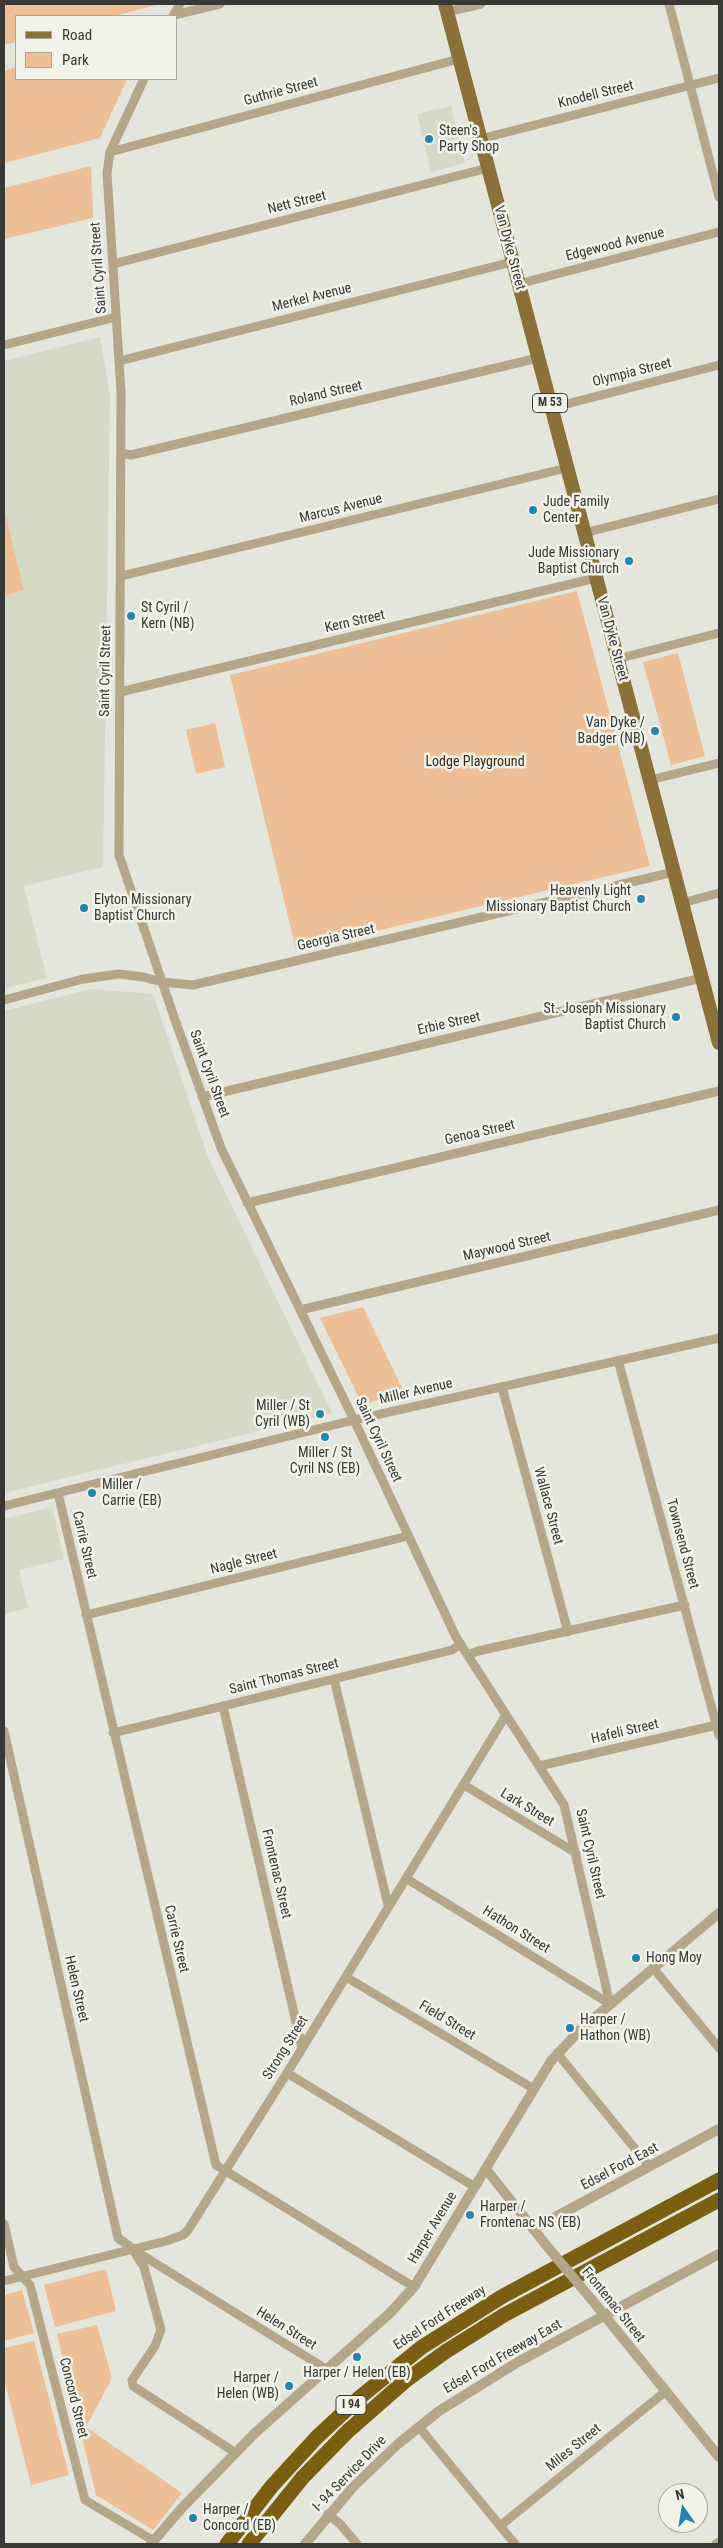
<!DOCTYPE html>
<html>
<head>
<meta charset="utf-8">
<style>
  body { margin:0 }
  #map { position:relative; width:723px; height:2548px; overflow:hidden; background:#e4e5db; font-family:"Roboto Condensed",sans-serif }
  canvas { display:block }
  .frame { position:absolute; inset:0; border:5px solid #383834; pointer-events:none }
  .legend { position:absolute; left:15px; top:15px; width:162px; height:65px; box-sizing:border-box; background:#f1f2e8; border:1px solid #a7a8a0; margin:0; padding:6px 9px; list-style:none; font-size:15px; color:#383834 }
  .legend li { display:flex; align-items:center; gap:10px; height:25px }
  .legend b { width:25px; border:1px solid #a7a8a0 }
  .north { position:absolute; left:658px; top:2483px; width:50px; height:50px; box-sizing:border-box; background:#f1f2e8; border:1px solid #a7a8a0; border-radius:50%; rotate:347deg; font-size:14px; font-weight:700; line-height:20px; text-align:center; color:#383834 }
  .north::after { content:''; display:block; margin:auto; width:18px; height:22px; background:#2483af; clip-path:polygon(50% 0,100% 100%,50% 72%,0 100%) }
</style>
</head>
<body>
<div id="map">
<canvas width="723" height="2548"></canvas>
<div class="frame"></div>
<ul class="legend">
<li><b style="height:6px;background:#897139"></b>Road</li>
<li><b style="height:14px;background:#edbf97"></b>Park</li>
</ul>
<div class="north">N</div>
</div>
<script>
const g = document.querySelector('canvas').getContext('2d');
g.lineJoin = 'round';
function fillPath(path, color) { g.fillStyle = color; g.fill(path, 'evenodd'); }
const shape = rows => new Path2D(rows.map(r => 'M' + r).join(''));
function trace(path, color, width, dash) { g.strokeStyle = color; g.lineWidth = width; g.lineCap = dash ? 'butt' : 'round'; g.setLineDash(dash || []); g.stroke(path); }
function write(font, color, halo, rows, align = 'center') {
  g.font = font + ' "Roboto Condensed",sans-serif'; g.lineWidth = 5; g.setLineDash([]); g.textBaseline = 'middle'; g.strokeStyle = halo; g.fillStyle = color; for (const [text, x, y, turn = 0] of rows) {
    g.save(); g.translate(x, y); g.rotate((+turn || 0) * Math.PI / 180); g.textAlign = isNaN(turn) ? turn : align; if (halo) g.strokeText(text, 0, 0); g.fillText(text, 0, 0); g.restore();
  }
}
const built = shape([
  [451,106,465,163,431,172,417,114],
  [100,337,110,396,103,867,24,886,47,978,4,988,4,361],
  [91,989,153,994,208,1157,332,1413,4,1493,4,1011],
  [52,1507,64,1559,19,1570,28,1608,4,1614,4,1519]
]);
const green = shape([
  [4,4,160,4,115,16,16,16,16,42,4,45],
  [16,67,16,79,127,79,100,138,4,163,4,71],
  [91,166,93,218,4,239,4,188],
  [4,509,24,590,4,596],
  [577,591,650,866,296,950,230,675],
  [678,653,705,756,671,765,643,662],
  [215,723,225,767,196,774,186,730],
  [363,1307,405,1394,362,1404,320,1318],
  [106,2269,116,2311,55,2327,44,2285],
  [22,2290,34,2333,4,2341,4,2295],
  [97,2325,112,2378,86,2427,182,2493,153,2530,96,2495,57,2334],
  [34,2341,69,2475,31,2485,4,2379,4,2348]
]);
const minor = shape([
  [669,4,719,197],
  [447,12,481,4],
  [174,15,220,4],
  [173,16,180,4],
  [144,79,110,152,107,173,121,392,119,855,174,1017,221,1148,354,1420,456,1637,564,1805,610,2004],
  [480,139,719,78],
  [110,152,459,59],
  [113,264,488,168],
  [518,284,719,232],
  [4,345,116,317],
  [119,361,512,262],
  [551,408,719,365],
  [121,453,131,455,538,358],
  [584,533,719,499],
  [121,576,567,468],
  [617,659,719,633],
  [120,692,596,578],
  [650,780,719,763],
  [682,903,719,893],
  [4,1000,83,979,119,974,143,977,162,982,193,985,674,872],
  [202,1097,702,978],
  [247,1203,719,1091],
  [300,1310,719,1210],
  [618,1360,719,1735],
  [502,1387,568,1632],
  [58,1493,216,2165,414,2287],
  [4,1506,354,1420,719,1338],
  [86,1615,408,1536],
  [468,1655,478,1651,685,1605],
  [334,1679,388,1905],
  [223,1706,302,2048],
  [4,1731,118,2238,132,2248],
  [113,1733,452,1650,461,1644],
  [539,1766,717,1725],
  [464,1785,576,1853],
  [407,1879,610,2004],
  [654,1969,719,2048],
  [346,1977,534,2089],
  [557,2053,649,2166],
  [287,2073,475,2187],
  [4,2224,14,2267,30,2285,85,2500,154,2541],
  [132,2248,144,2267,161,2330,155,2346,132,2380,133,2386,236,2453],
  [137,2252,326,2369],
  [4,2281,166,2241,183,2235,188,2230,287,2073,506,1715],
  [419,2427,515,2544],
  [328,2514,340,2524,357,2544],
  [500,2526,666,2391],
  [716,2544,719,2542]
]);
const tertiary = shape([
  [486,2169,546,2245],
  [533,2229,719,2129],
  [592,2300,719,2457],
  [151,2544,181,2509,255,2433,389,2314,414,2287,551,2061,581,2029,719,1913],
  [305,2544,353,2487,398,2444,439,2411,518,2362,719,2254]
]);
const primary = shape([
  [445,4,719,1043]
]);
const motorway = shape([
  [227,2544,272,2486,317,2437,359,2398,422,2347,503,2296,719,2180],
  [249,2544,303,2477,348,2431,405,2381,445,2352,504,2315,719,2200]
]);
const tertiaryBridge = shape([
  [546,2245,592,2300]
]);
const markers = [
  [429,139,5,"#2483af"],
  [533,510,5,"#2483af"],
  [629,561,5,"#2483af"],
  [131,616,5,"#2483af"],
  [655,731,5,"#2483af"],
  [641,899,5,"#2483af"],
  [84,908,5,"#2483af"],
  [676,1017,5,"#2483af"],
  [320,1414,5,"#2483af"],
  [325,1437,5,"#2483af"],
  [92,1493,5,"#2483af"],
  [636,1958,5,"#2483af"],
  [570,2028,5,"#2483af"],
  [470,2215,5,"#2483af"],
  [357,2357,5,"#2483af"],
  [289,2386,5,"#2483af"],
  [193,2518,5,"#2483af"]
];
const shields = [
  [550,403,35],
  [351,2405,30]
];
const shieldNames = [
  ["M 53",550,403],
  ["I 94",351,2405]
];
const streetNames = [
  ["Guthrie Street",281,92,-15],
  ["Knodell Street",596,95,-14],
  ["Nett Street",297,203,-14],
  ["Edgewood Avenue",615,245,-14],
  ["Van Dyke Street",509,248,75],
  ["Saint Cyril Street",99,268,-94],
  ["Merkel Avenue",312,298,-14],
  ["Olympia Street",632,373,-14],
  ["Roland Street",326,394,-13],
  ["Marcus Avenue",341,509,-14],
  ["Kern Street",355,622,-13],
  ["Van Dyke Street",612,639,75],
  ["Saint Cyril Street",106,671,-89],
  ["Georgia Street",336,938,-13],
  ["Erbie Street",449,1024,-13],
  ["Saint Cyril Street",209,1074,70],
  ["Genoa Street",480,1133,-13],
  ["Maywood Street",507,1247,-13],
  ["Miller Avenue",416,1392,-13],
  ["Saint Cyril Street",378,1440,65],
  ["Wallace Street",548,1506,75],
  ["Townsend Street",682,1544,75],
  ["Carrie Street",84,1545,77],
  ["Nagle Street",244,1562,-14],
  ["Saint Thomas Street",284,1677,-14],
  ["Hafeli Street",625,1732,-13],
  ["Lark Street",527,1808,31],
  ["Saint Cyril Street",590,1854,77],
  ["Frontenac Street",276,1874,77],
  ["Hathon Street",516,1930,32],
  ["Carrie Street",176,1939,77],
  ["Helen Street",76,1989,77],
  ["Field Street",447,2021,31],
  ["Strong Street",286,2048,-58],
  ["Edsel Ford East",620,2167,-28],
  ["Harper Avenue",433,2228,-59],
  ["Frontenac Street",613,2305,51],
  ["Edsel Ford Freeway",440,2318,-33],
  ["Helen Street",286,2329,32],
  ["Edsel Ford Freeway East",503,2357,-30],
  ["Concord Street",73,2398,76],
  ["Miles Street",574,2448,-39],
  ["I- 94 Service Drive",350,2474,-46]
];
const poiNames = [
  ["Steen's",439,131],
  ["Party Shop",439,147],
  ["Jude Family",543,502],
  ["Center",543,518],
  ["Jude Missionary",619,553,"right"],
  ["Baptist Church",619,569,"right"],
  ["St Cyril /",141,608],
  ["Kern (NB)",141,624],
  ["Van Dyke /",645,723,"right"],
  ["Badger (NB)",645,739,"right"],
  ["Heavenly Light",631,891,"right"],
  ["Missionary Baptist Church",631,907,"right"],
  ["Elyton Missionary",94,900],
  ["Baptist Church",94,916],
  ["St. Joseph Missionary",666,1009,"right"],
  ["Baptist Church",666,1025,"right"],
  ["Miller / St",310,1406,"right"],
  ["Cyril (WB)",310,1422,"right"],
  ["Miller / St",325,1453,"center"],
  ["Cyril NS (EB)",325,1469,"center"],
  ["Miller /",102,1485],
  ["Carrie (EB)",102,1501],
  ["Hong Moy",646,1958],
  ["Harper /",580,2020],
  ["Hathon (WB)",580,2036],
  ["Harper /",480,2207],
  ["Frontenac NS (EB)",480,2223],
  ["Harper / Helen (EB)",357,2373,"center"],
  ["Harper /",279,2378,"right"],
  ["Helen (WB)",279,2394,"right"],
  ["Harper /",203,2510],
  ["Concord (EB)",203,2526]
];
const parkNames = [
  ["Lodge Playground",475,762]
];
fillPath(built, '#d7d9c7');
fillPath(green, '#edbf97');
trace(minor, '#b3a689', 9);
trace(tertiary, '#b3a689', 10);
trace(primary, '#897139', 14);
trace(motorway, '#7a5e11', 15);
trace(tertiaryBridge, '#b3a689', 10);
for (const [x, y, r, color] of markers) { const dot = new Path2D(); dot.arc(x, y, r, 0, 2 * Math.PI); g.fillStyle = color; g.fill(dot); trace(dot, '#f1f2e8', 2); }
for (const [x, y, w] of shields) { const box = new Path2D(); box.roundRect(x - w / 2, y - 9.5, w, 19, 4); g.fillStyle = '#f1f2e8'; g.fill(box); trace(box, '#383834', 1); }
write('bold 12px', '#383834', null, shieldNames);
write('14px', '#383834', '#f1f2e8', streetNames);
write('14px', '#383834', '#f1f2e8', poiNames, 'left');
write('14px', '#3e2610', '#f1f2e8', parkNames);
</script>
</body>
</html>
